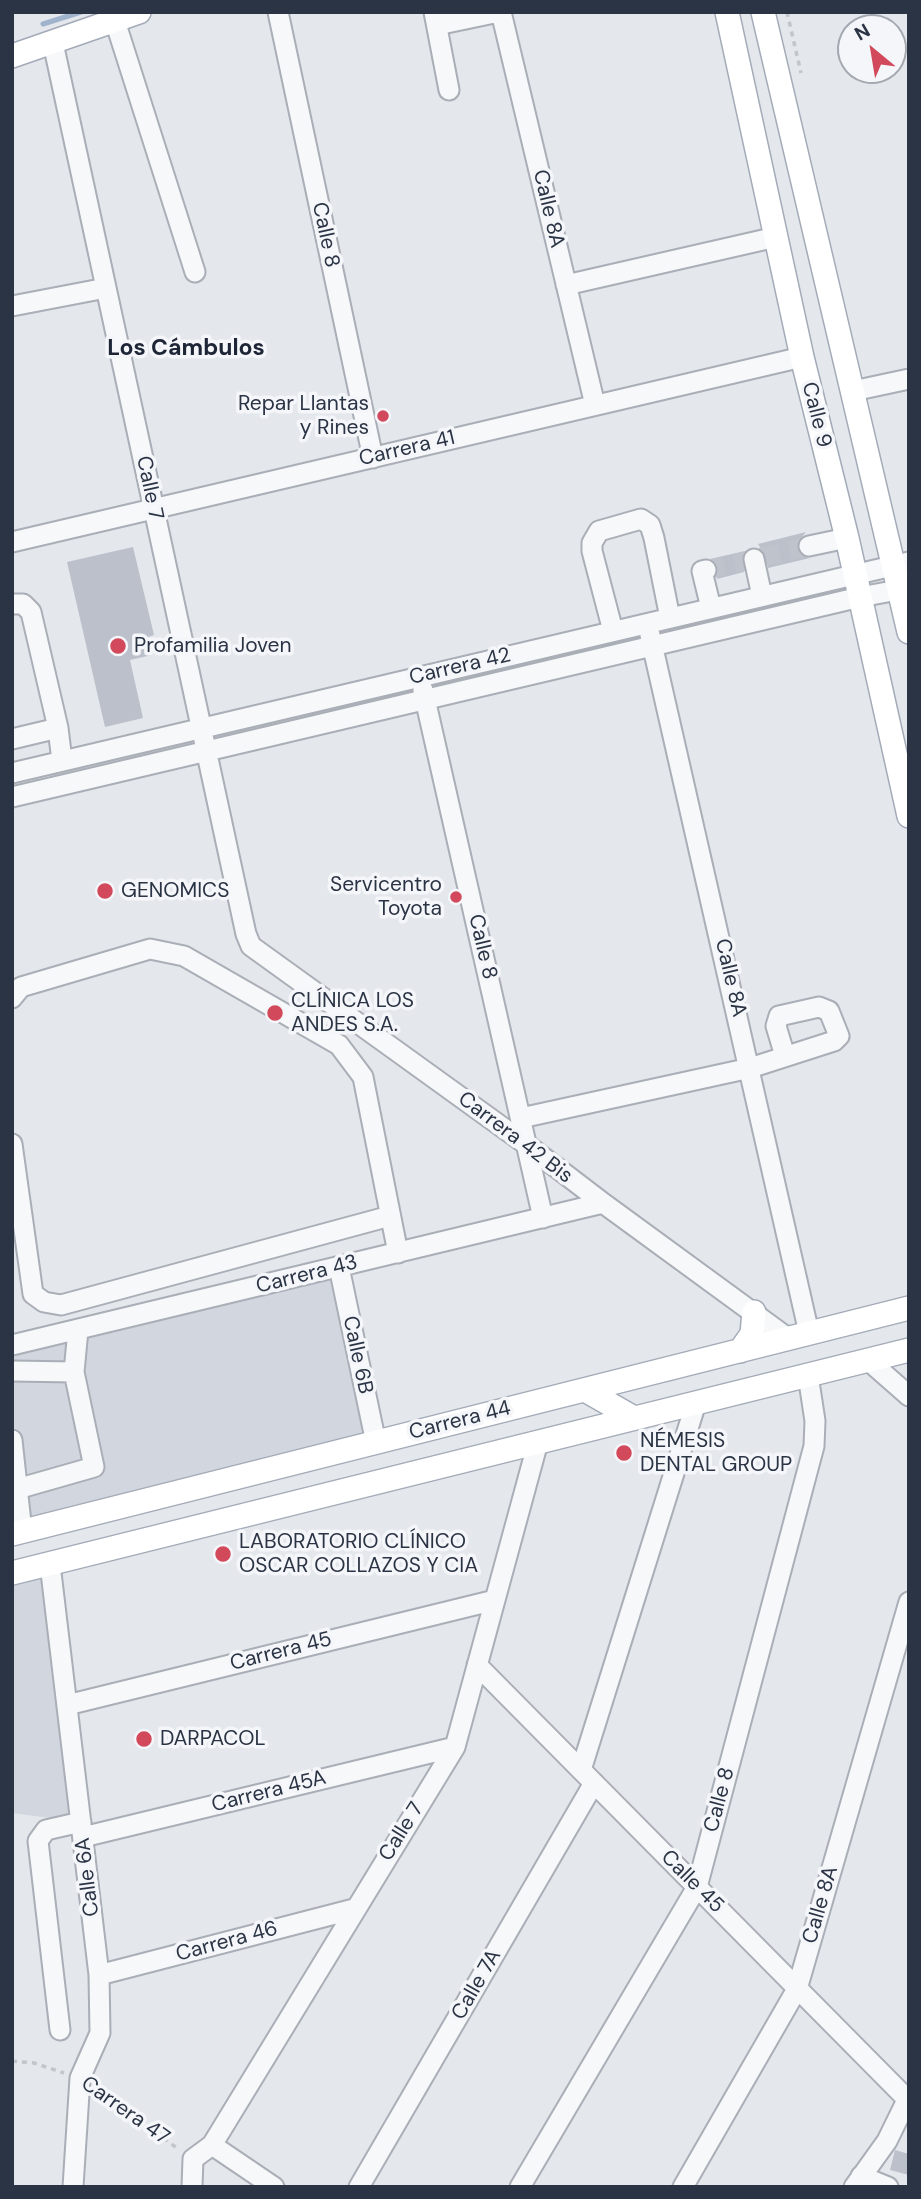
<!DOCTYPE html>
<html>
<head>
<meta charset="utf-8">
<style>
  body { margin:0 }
  #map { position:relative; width:921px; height:2199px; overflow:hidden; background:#e4e7ec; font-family:"DM Sans",sans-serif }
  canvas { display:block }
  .frame { position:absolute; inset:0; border:14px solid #2b3445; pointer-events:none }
  .north { position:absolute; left:837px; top:14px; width:70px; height:70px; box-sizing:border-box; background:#f4f6f9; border:2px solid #a4a8b1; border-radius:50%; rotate:330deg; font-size:19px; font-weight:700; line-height:28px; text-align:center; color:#2b3445 }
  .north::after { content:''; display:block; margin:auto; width:24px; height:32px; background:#d1495b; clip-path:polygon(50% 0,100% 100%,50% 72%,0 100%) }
</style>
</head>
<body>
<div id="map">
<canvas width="921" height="2199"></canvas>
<div class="frame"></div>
<div class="north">N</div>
</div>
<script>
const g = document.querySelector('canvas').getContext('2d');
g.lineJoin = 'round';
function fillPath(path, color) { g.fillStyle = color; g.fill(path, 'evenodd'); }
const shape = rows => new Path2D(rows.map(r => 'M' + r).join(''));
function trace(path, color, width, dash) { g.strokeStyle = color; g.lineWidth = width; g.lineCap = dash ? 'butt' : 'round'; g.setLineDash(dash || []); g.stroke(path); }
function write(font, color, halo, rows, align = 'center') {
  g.font = font + ' "DM Sans",sans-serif'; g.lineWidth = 7; g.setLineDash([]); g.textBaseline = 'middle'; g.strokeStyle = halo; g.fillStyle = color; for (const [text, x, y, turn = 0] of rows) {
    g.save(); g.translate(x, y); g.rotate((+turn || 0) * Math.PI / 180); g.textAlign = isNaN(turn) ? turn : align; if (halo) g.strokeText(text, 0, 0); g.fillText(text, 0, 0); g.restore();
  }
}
const built = shape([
  [339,1267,376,1443,22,1532,12,1440,12,1345],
  [50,1564,81,1822,12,1813,12,1573]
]);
const stream = shape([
  [43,24,81,12]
]);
const building = shape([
  [806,532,798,542,797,548,800,555,810,558,768,568,766,556,758,544],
  [133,547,154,635,148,637,152,655,130,660,143,718,105,727,67,562],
  [745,551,742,561,744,572,717,579,718,566,710,559],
  [895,2150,909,2154,909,2175,890,2170]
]);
const minorTunnel = shape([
  [761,557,809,546],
  [706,570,750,560]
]);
const path = shape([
  [787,12,801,73],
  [12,2061,34,2063,64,2073],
  [99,2091,177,2148]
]);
const minor = shape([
  [278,12,373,458],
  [434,12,449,90],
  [501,12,595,405],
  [115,21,195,272],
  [437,25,499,12],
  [53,43,246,934,251,946,527,1145,603,1203,789,1339],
  [566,285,776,237],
  [12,306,106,288],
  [853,391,909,379],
  [12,542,802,357],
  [809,546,847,538],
  [754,559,762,596],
  [706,570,702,571,711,608],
  [12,604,23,604,31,612,58,728,62,761],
  [613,631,592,551,592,543,599,531,641,519,650,525,654,538,670,618],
  [650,635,809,1333],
  [423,690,543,1218],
  [12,739,58,728],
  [12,773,909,562],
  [12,797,860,597,909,588],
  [12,998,21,987,150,949,184,956,339,1045,363,1077,398,1253],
  [521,1118,750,1068,834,1041,839,1036,829,1011,819,1007,779,1016,776,1026,785,1056],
  [12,1144,33,1294,44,1302,61,1305,390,1216],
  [339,1267,376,1443],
  [12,1345,603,1203],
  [868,1360,909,1396],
  [12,1371,74,1372,94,1467,17,1489],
  [74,1372,78,1330],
  [12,1440,22,1532],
  [50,1564,99,1975,100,2033,80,2078,73,2187],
  [477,1665,908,2100],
  [67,1705,495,1600],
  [581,1770,696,1403],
  [83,1837,455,1747],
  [99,1975,354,1909],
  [60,2030,38,1841,46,1830,81,1822],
  [212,2145,274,2187],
  [861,2176,888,2187],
  [192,2187,193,2159,212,2145,455,1747,538,1442],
  [359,2187,594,1783],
  [520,2187,697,1887,814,1446,815,1421,808,1375],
  [683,2187,797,1989,909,1602],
  [854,2187,887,2141,909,2096]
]);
const major = shape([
  [727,12,802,357,847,538,909,816],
  [763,12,909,632],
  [12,56,139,12],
  [740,1351,752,1334,754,1312],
  [585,1390,634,1418],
  [12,1534,909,1308],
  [12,1573,909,1350]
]);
const markers = [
  [383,416,7,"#d1495b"],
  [118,646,9,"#d1495b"],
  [105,891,9,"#d1495b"],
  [456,897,7,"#d1495b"],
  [275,1013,9,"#d1495b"],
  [624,1453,9,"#d1495b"],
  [223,1554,9,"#d1495b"],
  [144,1739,9,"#d1495b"]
];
const streetNames = [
  ["Calle 8A",548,209,77],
  ["Calle 8",325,235,78],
  ["Calle 9",816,415,76],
  ["Carrera 41",407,449,-13],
  ["Calle 7",149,488,78],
  ["Carrera 42",460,667,-13],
  ["Calle 8",482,947,77],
  ["Calle 8A",730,978,77],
  ["Carrera 42 Bis",515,1138,37],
  ["Carrera 43",307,1275,-14],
  ["Calle 6B",357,1355,78],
  ["Carrera 44",460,1421,-14],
  ["Carrera 45",281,1652,-14],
  ["Carrera 45A",269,1792,-14],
  ["Calle 8",720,1800,-75],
  ["Calle 7",402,1832,-58],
  ["Calle 6A",88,1877,-97],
  ["Calle 45",692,1882,45],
  ["Calle 8A",821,1905,-74],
  ["Carrera 46",227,1942,-15],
  ["Calle 7A",477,1985,-60],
  ["Carrera 47",125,2111,35]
];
const poiNames = [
  ["Repar Llantas",369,404,"right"],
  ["y Rines",369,428,"right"],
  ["Profamilia Joven",134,646],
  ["Servicentro",442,885,"right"],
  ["Toyota",442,909,"right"],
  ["GENOMICS",121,891],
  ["CLÍNICA LOS",291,1001],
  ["ANDES S.A.",291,1025],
  ["NÉMESIS",640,1441],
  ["DENTAL GROUP",640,1465],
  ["LABORATORIO CLÍNICO",239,1542],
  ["OSCAR COLLAZOS Y CIA",239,1566],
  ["DARPACOL",160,1739]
];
const neighbourhoodNames = [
  ["Los Cámbulos",186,349]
];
fillPath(built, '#d2d6de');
trace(stream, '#9fb4cc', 5);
fillPath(building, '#bbc0ca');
trace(minorTunnel, '#bfc3cb', 19, [19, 10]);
trace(minor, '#a9aeb7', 23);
trace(major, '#a3abb8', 26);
trace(path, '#c2c5cb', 3.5, [5, 5]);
trace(minor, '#f7f8fa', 19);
trace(major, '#fff', 23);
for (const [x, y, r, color] of markers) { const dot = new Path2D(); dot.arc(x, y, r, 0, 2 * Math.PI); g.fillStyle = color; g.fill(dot); trace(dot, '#f4f6f9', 2.5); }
write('21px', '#2b3445', '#f4f6f9', streetNames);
write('21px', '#2b3445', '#f4f6f9', poiNames, 'left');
write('bold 23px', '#1d2536', '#f4f6f9', neighbourhoodNames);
</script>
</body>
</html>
